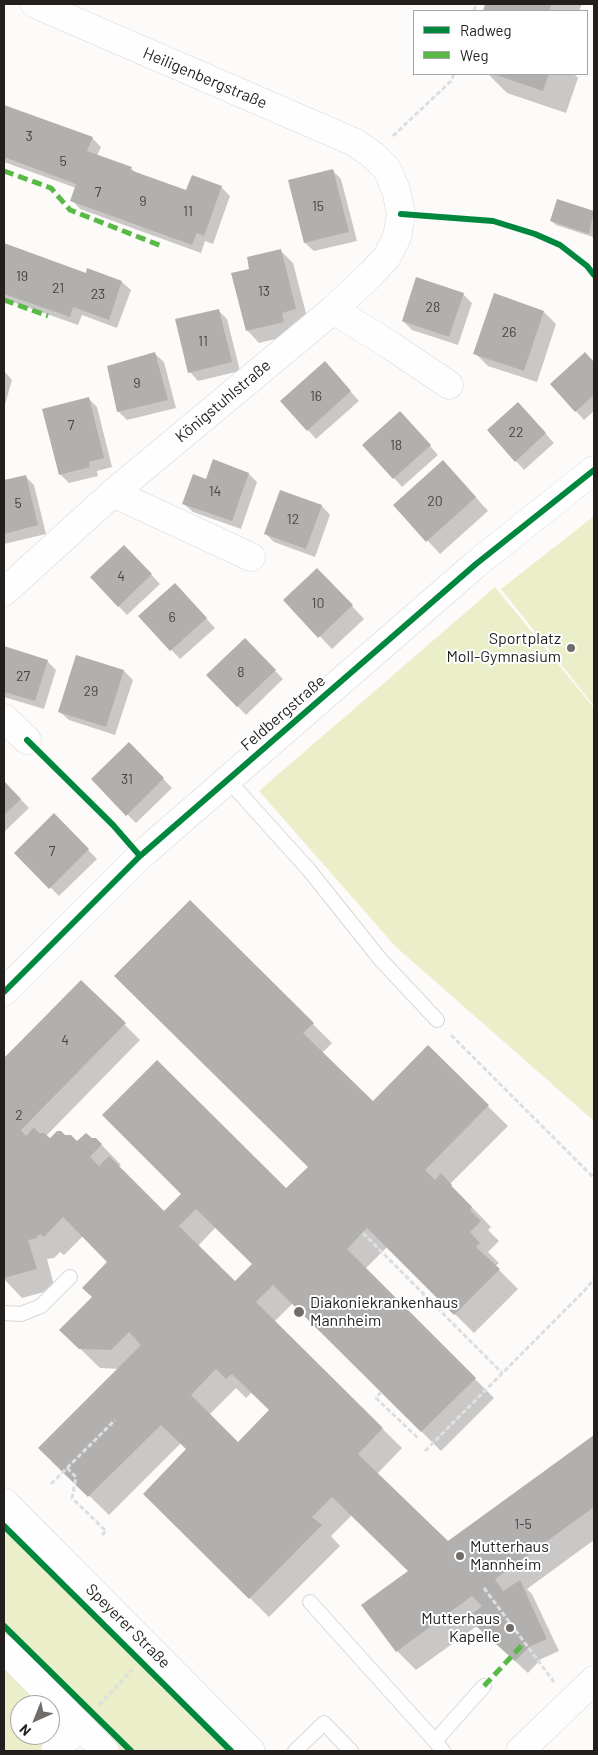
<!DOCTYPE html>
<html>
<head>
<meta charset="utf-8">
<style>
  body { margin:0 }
  #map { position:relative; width:598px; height:1755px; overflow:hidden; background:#fdfbf9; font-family:Barlow,sans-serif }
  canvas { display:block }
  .frame { position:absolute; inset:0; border:5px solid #221f1d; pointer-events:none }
  .legend { position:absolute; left:413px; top:10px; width:175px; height:65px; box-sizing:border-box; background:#fff; border:1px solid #a7a5a5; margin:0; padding:6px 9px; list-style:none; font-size:15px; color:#221f1d }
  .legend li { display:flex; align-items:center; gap:10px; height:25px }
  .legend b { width:25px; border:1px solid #a7a5a5 }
  .north { position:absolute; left:10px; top:1695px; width:50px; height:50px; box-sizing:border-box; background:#fff; border:1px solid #a7a5a5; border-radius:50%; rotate:224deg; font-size:14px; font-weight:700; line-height:20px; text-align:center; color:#221f1d }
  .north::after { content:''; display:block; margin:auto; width:18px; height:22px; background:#6f6c6a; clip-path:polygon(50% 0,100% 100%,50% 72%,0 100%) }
</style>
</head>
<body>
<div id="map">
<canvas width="598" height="1755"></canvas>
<div class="frame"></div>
<ul class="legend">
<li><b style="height:6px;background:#00873e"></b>Radweg</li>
<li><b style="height:6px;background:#58b947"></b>Weg</li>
</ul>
<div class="north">N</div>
</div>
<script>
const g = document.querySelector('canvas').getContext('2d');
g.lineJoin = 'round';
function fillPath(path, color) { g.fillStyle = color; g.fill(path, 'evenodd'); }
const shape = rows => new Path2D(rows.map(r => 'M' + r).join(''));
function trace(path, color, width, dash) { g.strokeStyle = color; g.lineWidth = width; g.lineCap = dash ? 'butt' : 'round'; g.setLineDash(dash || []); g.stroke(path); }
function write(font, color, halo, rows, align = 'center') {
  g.font = font + ' Barlow,sans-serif'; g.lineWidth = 4; g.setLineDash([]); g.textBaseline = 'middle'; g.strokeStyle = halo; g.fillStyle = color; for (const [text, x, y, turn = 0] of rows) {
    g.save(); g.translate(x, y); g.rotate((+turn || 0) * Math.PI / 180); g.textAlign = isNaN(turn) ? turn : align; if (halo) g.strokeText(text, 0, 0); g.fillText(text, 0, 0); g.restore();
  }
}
const green = shape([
  [594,516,594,706,501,589],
  [495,587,594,708,594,1121,396,947,259,791],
  [4,1502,251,1751,105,1751,80,1726,55,1751,4,1751],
  [20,1705,50,1705,50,1735,20,1735]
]);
const shadow = shape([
  [486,4,582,4,579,11,484,11],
  [488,74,574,74,578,78,566,113,507,93],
  [4,106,92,138,101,147,97,156,131,168,137,174,187,192,221,187,230,196,213,244,205,241,201,253,80,209,72,200,76,188,4,162],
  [332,170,341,179,357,241,314,251,305,243],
  [558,201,594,212,593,237,556,225,552,221],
  [4,245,86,274,122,282,131,290,117,328,82,315,78,325,4,299],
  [280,250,293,263,308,321,293,325,296,334,259,343,247,330,250,270],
  [463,294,472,303,458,345,412,330,403,321],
  [495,295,544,312,556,324,537,382,488,366,475,353],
  [218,310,227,319,240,371,198,381,190,372],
  [155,354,164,362,176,408,127,420,118,411],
  [585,354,594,363,594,411,584,420,576,411],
  [4,371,12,380,4,408],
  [333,372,359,401,316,439,308,430],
  [89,399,97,407,112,467,97,471,98,476,69,483,60,474],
  [527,413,554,443,524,470,516,461],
  [409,422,438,455,402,487,394,478],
  [249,474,257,482,241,529,193,512,184,504,207,481],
  [455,474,488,511,440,554,395,505],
  [26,477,34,485,46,534,4,544,4,482],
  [322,506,330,515,315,557,274,542,265,533],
  [124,546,160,584,127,615,91,577],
  [330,582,364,619,332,649,285,600],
  [183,593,215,628,180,659,140,616],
  [245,640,283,679,246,715,208,675],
  [4,647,47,661,56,670,44,709,4,697],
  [77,656,124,671,133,680,115,735,69,720,60,712],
  [129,743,172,788,136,823,92,779],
  [4,782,29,808,4,832],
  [54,815,97,859,59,896,16,853],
  [190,902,332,1043,322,1053,373,1103,428,1047,508,1126,450,1184,491,1227,488,1230,499,1241,488,1252,499,1263,495,1266,518,1289,474,1333,387,1247,365,1269,494,1398,441,1451,293,1303,274,1322,402,1448,377,1474,448,1543,594,1437,594,1540,527,1589,532,1594,559,1651,541,1659,528,1673,477,1626,416,1670,397,1651,409,1571,352,1515,331,1536,340,1546,269,1617,145,1494,188,1449,181,1443,109,1515,40,1448,119,1369,100,1368,61,1330,93,1297,109,1262,83,1236,64,1255,60,1252,54,1258,47,1259,55,1289,22,1298,4,1279,4,1060,81,981,140,1040,46,1136,50,1140,77,1143,96,1139,121,1165,118,1167,164,1213,286,1190,309,1167],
  [216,1227,254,1264,235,1283,198,1246],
  [236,1388,246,1398,252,1392,270,1410,238,1443,209,1415]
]);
const building = shape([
  [485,4,552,4,549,11,483,11],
  [493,74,549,74,543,91],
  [4,105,93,137,87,151,132,167,130,170,186,190,192,175,222,186,204,236,197,233,192,245,70,201,76,184,4,157],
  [333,169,349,232,304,243,288,180],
  [557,199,594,211,589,234,550,221],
  [4,243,86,273,87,268,122,281,109,320,73,307,70,317,4,294],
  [281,249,296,309,282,313,284,322,246,331,231,273,249,269,247,257],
  [416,277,464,293,449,337,402,321],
  [494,293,544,311,524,371,473,354],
  [219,309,232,362,188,373,175,319],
  [155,352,168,400,117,412,107,366],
  [585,352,594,362,594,395,575,412,550,384],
  [325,361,351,391,307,431,280,401],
  [89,397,104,458,89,462,90,467,59,475,42,409],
  [518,402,546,433,515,462,487,430],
  [400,411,431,445,393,479,362,445],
  [213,459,249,473,232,521,182,504,193,474,206,479],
  [443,460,476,497,426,542,393,505],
  [26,475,38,525,4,534,4,480],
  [280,490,322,505,306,549,264,534],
  [124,545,152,574,118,607,90,577],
  [317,568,353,605,318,638,283,600],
  [175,583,207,618,170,651,138,616],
  [245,638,276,670,237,707,206,675],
  [4,646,48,660,35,701,4,692],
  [76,655,124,670,106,727,58,712],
  [129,742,164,778,126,816,91,779],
  [4,781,21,799,4,815],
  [54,813,89,849,49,889,14,853],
  [190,900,314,1023,303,1033,373,1101,428,1045,489,1105,425,1170,435,1180,441,1173,452,1185,451,1186,472,1207,470,1210,481,1221,470,1232,480,1243,476,1247,500,1269,454,1315,367,1228,347,1249,476,1378,421,1432,273,1285,256,1302,383,1428,358,1454,448,1541,594,1435,594,1507,495,1579,503,1591,520,1580,547,1639,529,1647,515,1661,467,1618,482,1606,472,1596,396,1652,361,1605,408,1571,332,1497,312,1517,322,1525,249,1599,143,1494,186,1449,161,1425,88,1497,38,1448,141,1345,129,1332,111,1350,79,1349,59,1330,92,1297,82,1288,107,1262,63,1217,44,1237,40,1234,35,1239,28,1240,37,1269,4,1278,4,1058,81,980,126,1023,21,1130,26,1136,34,1127,39,1133,44,1133,50,1138,57,1131,61,1131,65,1135,71,1135,77,1141,86,1133,92,1138,96,1138,102,1144,90,1157,99,1166,109,1156,164,1211,181,1194,102,1115,157,1060,286,1188,308,1167,114,976],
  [196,1209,252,1264,235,1281,179,1226],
  [216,1369,226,1379,232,1374,269,1410,238,1442,191,1395]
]);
const path = shape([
  [474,11,476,4],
  [393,136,451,81,454,74],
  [451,1035,594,1178],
  [363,1233,502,1373],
  [381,1392,376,1398,419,1439],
  [425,1451,585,1290,594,1279],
  [67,1468,76,1477,72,1498,106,1531,102,1535],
  [51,1484,115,1420],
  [484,1588,554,1682],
  [99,1705,132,1670]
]);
const service = shape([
  [227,779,309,870,380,959,437,1020],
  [4,1313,21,1314,41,1306,70,1277],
  [310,1602,435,1741],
  [295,1751,324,1723,351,1751],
  [443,1751,435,1741,484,1686]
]);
const minor = shape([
  [333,310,390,345,449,385],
  [113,493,251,557],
  [4,592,113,493,333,310,370,275,387,257,397,237,401,214,396,190,387,169,373,155,354,142,35,4],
  [4,718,27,740],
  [4,992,140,856,476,564,594,470],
  [4,1502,251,1751],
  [4,1649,105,1751],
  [55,1751,80,1726],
  [520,1751,594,1680]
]);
const quiet = shape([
  [4,171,51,188,70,210,164,247],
  [4,300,48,316],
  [484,1686,525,1642]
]);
const cycleway = shape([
  [401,214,493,221,535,234,560,245,587,266,594,275],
  [27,740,113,825,140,856],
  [4,992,140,856,476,564,594,470],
  [4,1526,231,1751],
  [4,1626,131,1751]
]);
const markers = [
  [571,648,5,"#6f6c6a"],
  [299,1312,6,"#6f6c6a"],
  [460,1556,5,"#6f6c6a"],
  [510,1628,5,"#6f6c6a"]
];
const numberNames = [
  ["3",29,136],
  ["5",63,161],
  ["7",98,192],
  ["9",143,201],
  ["15",318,206],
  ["11",188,211],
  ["19",22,276],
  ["21",58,288],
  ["13",264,291],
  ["23",98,294],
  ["28",433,307],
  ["26",509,332],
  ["11",203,341],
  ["9",137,383],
  ["16",316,396],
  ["7",71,425],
  ["22",516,432],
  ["18",396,445],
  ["14",215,491],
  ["20",435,501],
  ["5",18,503],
  ["12",293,519],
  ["4",121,576],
  ["10",318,603],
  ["6",172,617],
  ["8",241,672],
  ["27",23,676],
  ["29",91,691],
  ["31",127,779],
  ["7",52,851],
  ["4",65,1040],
  ["2",19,1115],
  ["1-5",523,1524]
];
const streetNames = [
  ["Heiligenbergstraße",205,78,23],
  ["Königstuhlstraße",223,401,-40],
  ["Feldbergstraße",283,713,-41],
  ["Speyerer Straße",128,1626,45]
];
const poiNames = [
  ["Sportplatz",561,639],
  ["Moll-Gymnasium",561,657],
  ["Diakoniekrankenhaus",310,1303,"left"],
  ["Mannheim",310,1321,"left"],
  ["Mutterhaus",470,1547,"left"],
  ["Mannheim",470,1565,"left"],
  ["Mutterhaus",500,1619],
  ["Kapelle",500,1637]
];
fillPath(green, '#eaefc9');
fillPath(shadow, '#0003');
fillPath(building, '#b2b0af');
trace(service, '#dad8d6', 16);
trace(minor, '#dad8d6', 29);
trace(path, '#dfdede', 3, [5, 2.5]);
trace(service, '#fffefe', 14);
trace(minor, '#fffefe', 28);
trace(quiet, '#58b947', 5, [10, 5]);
trace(cycleway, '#00873e', 6);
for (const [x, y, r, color] of markers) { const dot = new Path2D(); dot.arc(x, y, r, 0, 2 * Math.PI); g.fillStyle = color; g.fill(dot); trace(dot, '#fff', 2); }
write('14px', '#464342', null, numberNames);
write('16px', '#221f1d', '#fff', streetNames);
write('16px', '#221f1d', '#fff', poiNames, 'right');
</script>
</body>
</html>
